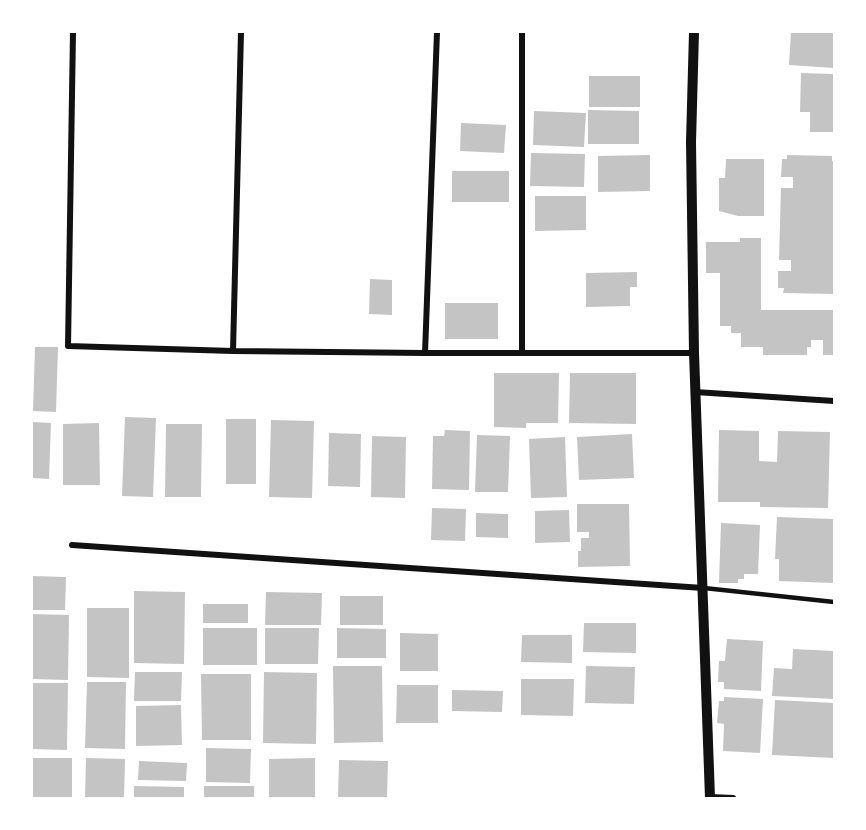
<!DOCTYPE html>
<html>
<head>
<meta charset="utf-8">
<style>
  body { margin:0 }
  #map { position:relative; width:866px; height:830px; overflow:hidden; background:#fff; font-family:"Sofia Sans Condensed",sans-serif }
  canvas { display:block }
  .frame { position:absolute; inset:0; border:33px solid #fff; pointer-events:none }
</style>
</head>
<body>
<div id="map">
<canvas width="866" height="830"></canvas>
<div class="frame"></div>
</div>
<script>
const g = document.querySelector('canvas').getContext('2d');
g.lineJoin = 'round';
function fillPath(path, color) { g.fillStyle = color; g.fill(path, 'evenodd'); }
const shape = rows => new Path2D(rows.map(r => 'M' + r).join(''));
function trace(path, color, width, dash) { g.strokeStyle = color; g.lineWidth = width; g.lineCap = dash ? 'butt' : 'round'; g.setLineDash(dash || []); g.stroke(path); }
const building = shape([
  [791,32,834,32,834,68,789,65],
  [801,73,834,74,834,132,810,132,810,112,800,112],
  [589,76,640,76,640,107,589,107],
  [588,110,639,111,639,144,588,144],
  [534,111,586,113,584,147,533,145],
  [461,123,506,125,504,153,460,151],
  [531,153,585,154,584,187,530,186],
  [650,155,650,191,598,192,598,156],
  [787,155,832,156,832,161,834,161,834,294,783,293,784,288,778,288,778,271,791,271,791,260,779,260,781,188,793,188,793,177,781,177,782,159,787,159],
  [726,159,764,159,764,216,738,216,719,211,719,178,725,178],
  [452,171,509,171,509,202,452,202],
  [535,196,586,196,586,230,535,231],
  [740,238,761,238,761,310,834,310,834,355,823,355,823,340,811,340,811,347,807,347,807,355,763,355,763,347,741,347,741,333,731,333,731,326,720,326,720,273,706,273,706,242,740,242],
  [637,272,637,287,630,287,630,306,586,307,586,273],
  [370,279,392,280,392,315,369,314],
  [445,303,498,303,498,339,445,339],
  [35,347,58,347,56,412,33,411],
  [494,373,559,373,558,423,526,423,526,428,494,427],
  [570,373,636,373,636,424,569,423],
  [125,417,156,418,153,497,122,496],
  [226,419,256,419,256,484,226,484],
  [271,420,314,421,312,498,269,497],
  [32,422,51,423,49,479,32,478],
  [99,423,100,485,63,485,63,424],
  [166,424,202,424,201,497,165,497],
  [445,430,470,431,469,490,432,489,433,436,444,436],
  [719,430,759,431,759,461,777,462,778,431,830,432,828,508,760,507,760,502,718,502],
  [329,433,361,434,360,487,328,486],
  [632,434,634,478,579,480,577,437],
  [477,435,510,436,508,492,475,492],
  [372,436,406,437,405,498,371,497],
  [565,437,567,497,531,498,529,439],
  [577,504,629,504,630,566,578,567,578,551,581,551,581,538,589,538,589,532,577,532],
  [432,508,466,509,465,541,431,540],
  [569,510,570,542,535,543,535,511],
  [476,513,508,514,508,538,476,537],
  [777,517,834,519,834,583,779,581,779,559,775,559],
  [721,523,760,525,758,574,744,574,744,579,738,579,738,583,719,583],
  [32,576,66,577,65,610,32,610],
  [134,591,185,592,184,664,134,663],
  [266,592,322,593,321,625,265,625],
  [340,596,383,596,383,625,340,625],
  [203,604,248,604,248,623,203,623],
  [87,608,129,608,129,678,87,677],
  [32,614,69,615,68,680,32,679],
  [584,623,636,623,636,653,583,652],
  [203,628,257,628,257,665,203,665],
  [265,628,319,628,318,664,265,664],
  [337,628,386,629,386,658,337,658],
  [400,633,438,634,438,671,400,671],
  [522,635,572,635,572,663,521,662],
  [727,639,763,641,761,691,724,689,724,682,718,682,719,661,725,661],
  [793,649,834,651,834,699,772,696,774,668,792,669],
  [333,666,382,666,383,742,334,743],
  [586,666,635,667,634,704,585,703],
  [135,672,182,672,181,701,134,701],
  [264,672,317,673,316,744,263,743],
  [201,674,251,674,251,740,202,740],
  [521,679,574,679,573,716,521,715],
  [87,682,126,682,125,749,85,748],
  [32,683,68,683,67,750,32,749],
  [397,685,438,685,438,723,396,723],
  [452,690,503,691,502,712,452,711],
  [724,697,763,699,760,753,723,751,724,724,717,723,719,701,724,701],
  [775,700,834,703,834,758,772,755],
  [181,705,182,745,136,746,136,706],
  [206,748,251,749,250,783,206,782],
  [32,758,72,758,72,798,32,798],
  [86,758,125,759,124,798,85,798],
  [315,758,315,798,269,798,269,759],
  [339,760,388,761,387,798,338,798],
  [139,761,187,763,186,781,138,780],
  [134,786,184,787,184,798,134,798],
  [204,786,254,786,254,798,204,798]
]);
const service = shape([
  [704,588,834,602]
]);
const minor = shape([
  [73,32,68,346,233,351,425,353,694,353],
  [522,32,522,353],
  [233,351,241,32],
  [425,353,437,32],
  [695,392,834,401],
  [72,545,703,588],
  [710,797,733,798]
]);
const tertiary = shape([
  [694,32,691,142,694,353,710,798]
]);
fillPath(building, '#c4c4c4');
trace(service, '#111', 4.5);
trace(minor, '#111', 6);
trace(tertiary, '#111', 10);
</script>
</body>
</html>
